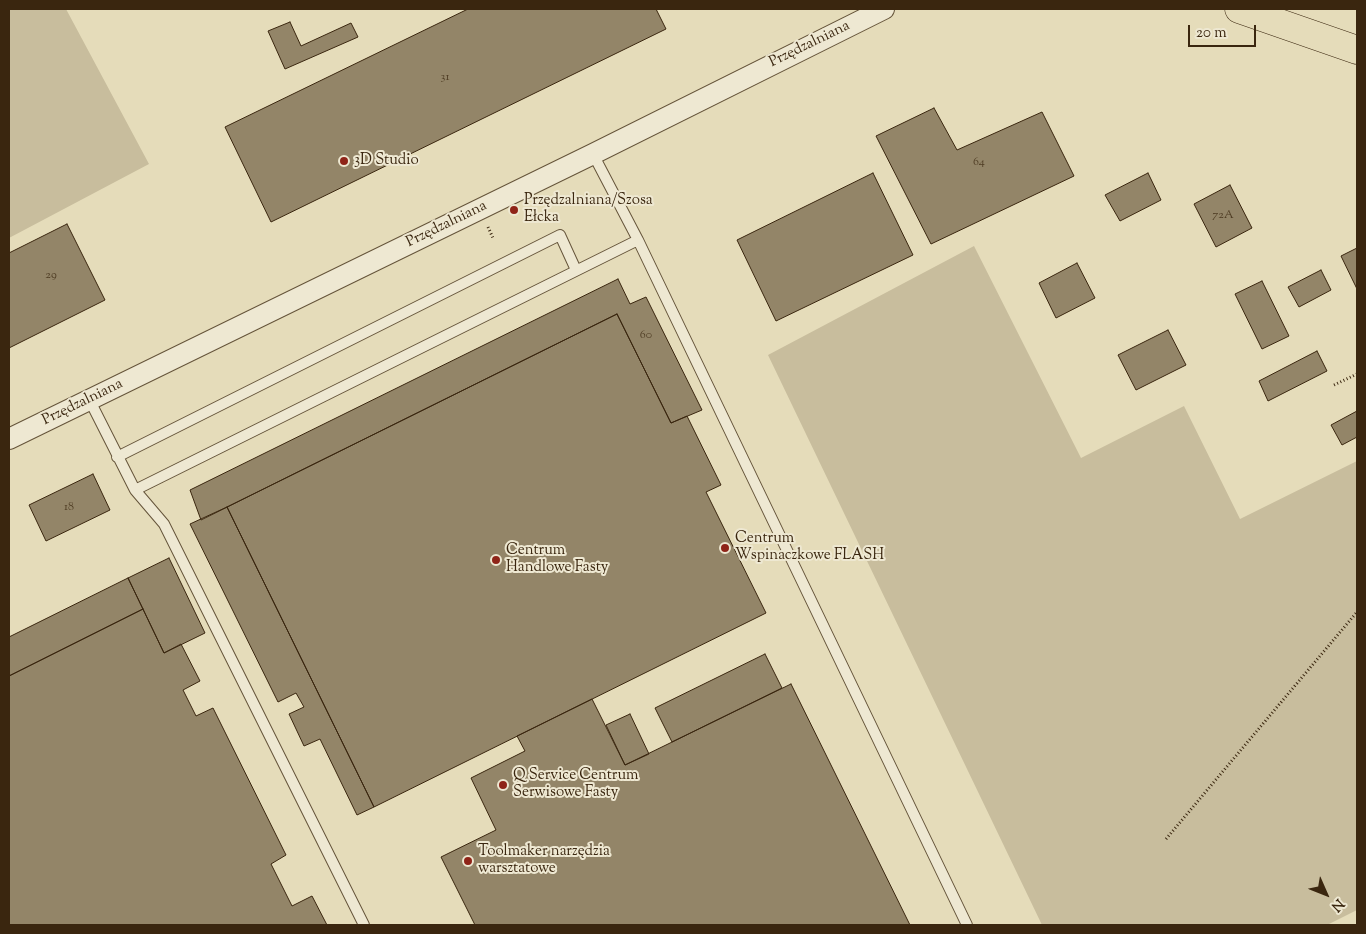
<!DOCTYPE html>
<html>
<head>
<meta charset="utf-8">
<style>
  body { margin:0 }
  #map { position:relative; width:1366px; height:934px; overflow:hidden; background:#e5dcba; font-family:"Sorts Mill Goudy",serif }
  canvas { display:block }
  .frame { position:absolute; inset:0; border:10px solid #3a260f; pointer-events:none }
  .north { position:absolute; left:1301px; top:869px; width:50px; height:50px; -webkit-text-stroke:4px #eee8d2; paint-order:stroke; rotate:134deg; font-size:14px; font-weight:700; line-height:20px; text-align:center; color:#3a260f }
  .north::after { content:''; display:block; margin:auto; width:18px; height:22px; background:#3a260f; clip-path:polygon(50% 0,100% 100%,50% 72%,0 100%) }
  .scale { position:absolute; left:1188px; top:25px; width:68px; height:22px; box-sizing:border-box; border:2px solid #3a260f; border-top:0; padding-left:6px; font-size:15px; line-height:18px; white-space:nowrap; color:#3a260f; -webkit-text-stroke:4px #eee8d2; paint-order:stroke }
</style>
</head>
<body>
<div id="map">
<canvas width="1366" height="934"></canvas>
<div class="frame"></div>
<div class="north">N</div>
<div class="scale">20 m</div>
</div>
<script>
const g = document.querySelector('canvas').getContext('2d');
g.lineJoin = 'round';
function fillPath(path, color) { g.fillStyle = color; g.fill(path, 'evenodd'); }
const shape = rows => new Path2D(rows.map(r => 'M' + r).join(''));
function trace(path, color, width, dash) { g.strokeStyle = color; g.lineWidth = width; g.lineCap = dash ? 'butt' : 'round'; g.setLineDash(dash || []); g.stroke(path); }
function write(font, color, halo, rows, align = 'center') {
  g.font = font + ' "Sorts Mill Goudy",serif'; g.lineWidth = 4; g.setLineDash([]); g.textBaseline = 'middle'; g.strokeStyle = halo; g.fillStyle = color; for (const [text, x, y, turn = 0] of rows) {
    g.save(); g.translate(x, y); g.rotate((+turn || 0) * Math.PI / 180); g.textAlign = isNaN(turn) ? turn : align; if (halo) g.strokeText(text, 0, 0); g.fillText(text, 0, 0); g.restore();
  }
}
const green = shape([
  [9,9,66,9,149,164,9,238],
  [974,246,1081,458,1184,406,1240,519,1357,461,1357,910,1327,925,1042,925,768,355]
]);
const building = shape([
  [468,9,656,9,666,29,271,222,225,127,468,9],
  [290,22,301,46,351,23,358,37,285,69,268,31,290,22],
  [934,108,957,150,1042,112,1074,176,931,244,876,136,934,108],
  [873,173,913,255,776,321,737,240,873,173],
  [1148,173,1161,200,1120,221,1105,195,1148,173],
  [1230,185,1252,228,1216,247,1194,204,1230,185],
  [67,224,105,300,9,348,9,253,67,224],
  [1357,248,1357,289,1341,256,1357,248],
  [1077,263,1095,298,1056,318,1039,283,1077,263],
  [1321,270,1331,290,1299,307,1288,287,1321,270],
  [618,279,630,304,646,297,702,410,671,423,617,314,201,520,190,490,618,279],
  [1262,281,1289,336,1262,349,1235,294,1262,281],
  [617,314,671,423,687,416,721,485,706,492,766,613,374,807,227,507,617,314],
  [1168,330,1186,365,1136,390,1118,355,1168,330],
  [1317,351,1327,371,1268,401,1259,381,1317,351],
  [1357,411,1357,437,1342,445,1331,425,1357,411],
  [93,474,110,510,46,541,29,505,93,474],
  [227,507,374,807,357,815,320,739,304,746,289,714,304,707,296,693,278,702,190,524,227,507],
  [169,558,205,633,164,653,128,578,169,558],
  [128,578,143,609,9,676,9,637,128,578],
  [143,609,164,653,181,644,200,681,183,690,196,716,213,708,286,855,271,864,292,906,312,896,327,925,9,925,9,676,143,609],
  [765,654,782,688,672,742,655,708,765,654],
  [791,684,910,925,475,925,441,857,496,830,471,778,525,751,517,736,592,699,625,765,791,684],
  [630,714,649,754,625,765,606,725,630,714]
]);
const path = shape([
  [488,227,493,238],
  [1334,385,1357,374],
  [1166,839,1357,612]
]);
const lane = shape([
  [593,154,638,240,967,925],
  [89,399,135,490,638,240],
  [117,457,560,235,576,270],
  [135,490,164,524,364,925]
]);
const street = shape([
  [9,439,593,154,884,9]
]);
const primary = shape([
  [1239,9,1357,50]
]);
const markers = [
  [344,161,5,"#8f2418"],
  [514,210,5,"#8f2418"],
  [725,548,5,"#8f2418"],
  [496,560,5,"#8f2418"],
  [503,785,5,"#8f2418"],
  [468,861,5,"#8f2418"]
];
const numberNames = [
  ["31",445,78],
  ["64",979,163],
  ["72A",1223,216],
  ["29",51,276],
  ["60",646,336],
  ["18",69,508]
];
const streetNames = [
  ["Przędzalniana",810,45,-26],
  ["Przędzalniana",447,225,-26],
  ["Przędzalniana",83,403,-26]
];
const poiNames = [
  ["3D Studio",354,161],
  ["Przędzalniana/Szosa",524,201],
  ["Ełcka",524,218],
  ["Centrum",735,539],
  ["Wspinaczkowe FLASH",735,556],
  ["Centrum",506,551],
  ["Handlowe Fasty",506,568],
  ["Q Service Centrum",513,776],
  ["Serwisowe Fasty",513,793],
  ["Toolmaker narzędzia",478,852],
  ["warsztatowe",478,869]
];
fillPath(green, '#c8bd9d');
fillPath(building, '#938568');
trace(building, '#3a260f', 1);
trace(lane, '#65543a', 12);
trace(street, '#65543a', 22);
trace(primary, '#3a260f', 29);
trace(path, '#3a260f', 3, [1, 2.5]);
trace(lane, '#eee8d2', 10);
trace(street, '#eee8d2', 20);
trace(primary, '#e5dcba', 28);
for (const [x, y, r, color] of markers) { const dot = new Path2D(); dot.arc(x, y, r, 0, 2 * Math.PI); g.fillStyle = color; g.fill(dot); trace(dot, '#eee8d2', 2); }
write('12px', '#503e25', null, numberNames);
write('15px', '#3a260f', '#eee8d2', streetNames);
write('15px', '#3a260f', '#eee8d2', poiNames, 'left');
</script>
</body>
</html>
